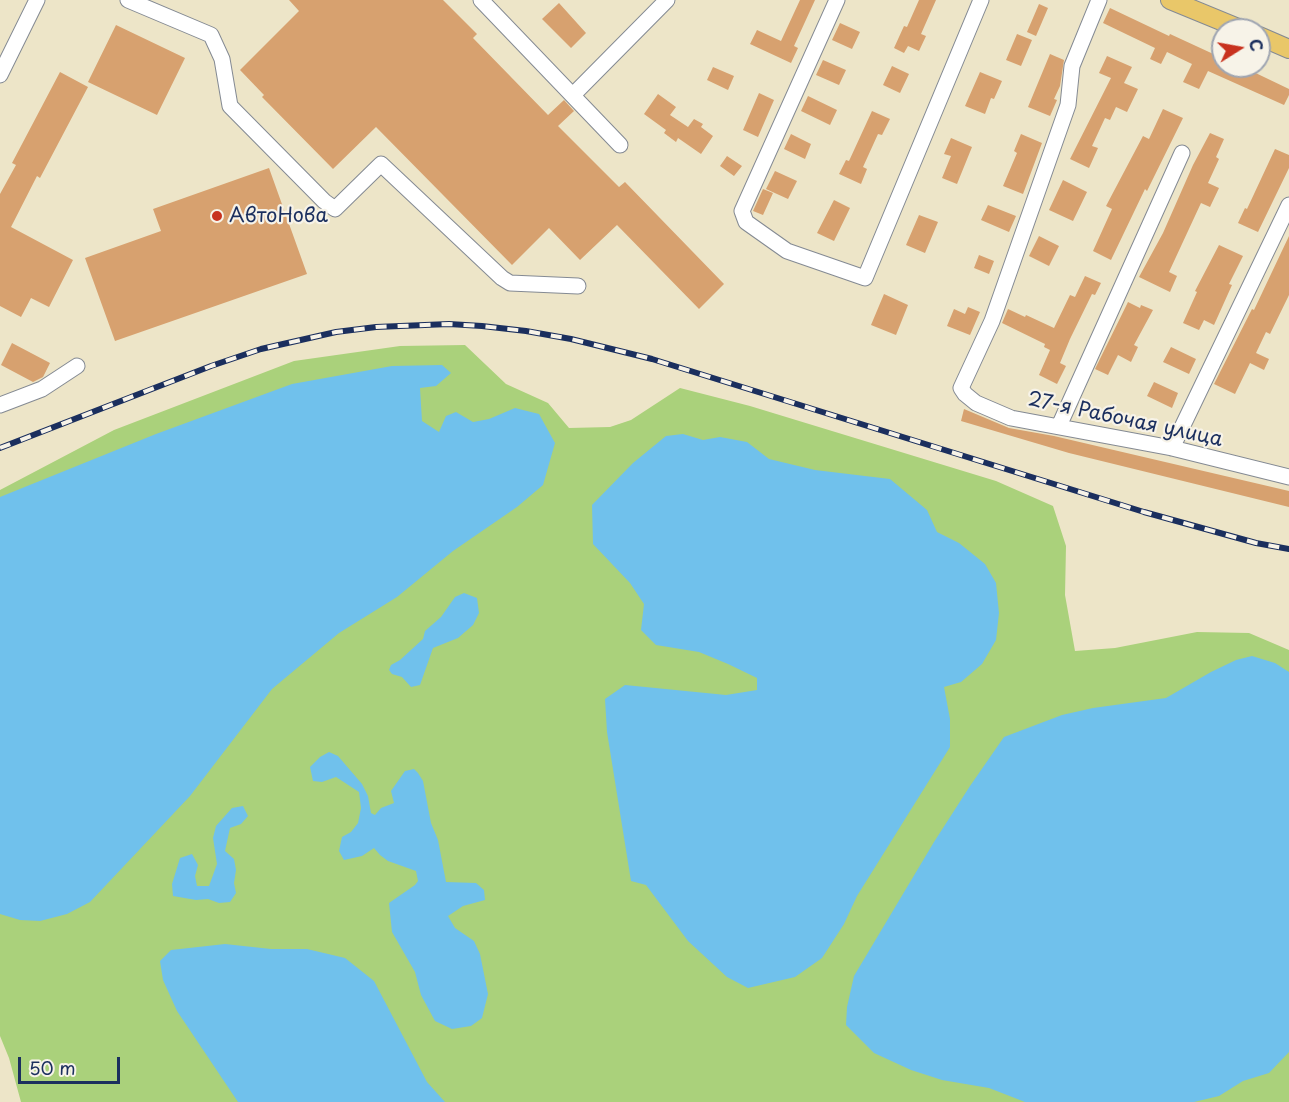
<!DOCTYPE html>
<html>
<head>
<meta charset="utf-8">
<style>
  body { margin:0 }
  #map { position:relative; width:1289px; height:1102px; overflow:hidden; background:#ede5c8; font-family:"Playpen Sans",sans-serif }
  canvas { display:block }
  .north { position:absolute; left:1211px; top:18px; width:60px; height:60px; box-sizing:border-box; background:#f7f3e8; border:2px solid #9fa5b1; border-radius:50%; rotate:79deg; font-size:16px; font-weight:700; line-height:24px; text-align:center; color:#1b2f5e }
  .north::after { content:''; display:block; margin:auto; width:21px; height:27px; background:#c8321e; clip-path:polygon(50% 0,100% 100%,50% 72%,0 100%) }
  .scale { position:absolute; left:18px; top:1057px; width:102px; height:27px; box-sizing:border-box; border:3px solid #1b2f5e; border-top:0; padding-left:8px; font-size:18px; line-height:21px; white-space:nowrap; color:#1b2f5e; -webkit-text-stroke:4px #f7f3e8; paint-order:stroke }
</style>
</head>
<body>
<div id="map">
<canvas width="1289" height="1102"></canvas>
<div class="north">С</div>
<div class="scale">50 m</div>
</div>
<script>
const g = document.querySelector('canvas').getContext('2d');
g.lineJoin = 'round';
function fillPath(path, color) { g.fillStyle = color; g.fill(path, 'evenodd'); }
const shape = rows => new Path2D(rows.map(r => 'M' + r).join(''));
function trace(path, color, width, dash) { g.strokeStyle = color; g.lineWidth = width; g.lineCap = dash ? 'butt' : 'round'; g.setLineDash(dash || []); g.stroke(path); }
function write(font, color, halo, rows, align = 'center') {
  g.font = font + ' "Playpen Sans",sans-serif'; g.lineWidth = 4.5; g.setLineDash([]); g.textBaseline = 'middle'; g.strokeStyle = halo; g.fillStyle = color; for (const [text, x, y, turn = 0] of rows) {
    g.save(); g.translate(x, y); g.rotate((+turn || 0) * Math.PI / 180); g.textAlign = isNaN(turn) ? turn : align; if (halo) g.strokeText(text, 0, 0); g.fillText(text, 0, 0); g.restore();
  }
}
const green = shape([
  [465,345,506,384,548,403,569,428,610,427,631,420,680,388,750,406,996,481,1053,506,1066,546,1065,595,1075,651,1115,648,1197,632,1249,633,1289,650,1289,1102,21,1102,9,1058,0,1036,0,490,114,430,294,361,400,346]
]);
const water = shape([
  [442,365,451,373,436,386,420,388,422,421,439,432,446,416,456,412,473,422,489,419,515,408,539,414,555,443,543,485,517,507,453,551,397,597,339,633,272,689,190,796,90,902,67,914,40,921,20,920,0,914,0,497,156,434,292,384,392,366],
  [683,434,703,440,720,437,747,442,769,459,815,470,890,479,927,510,937,532,959,543,985,564,996,583,999,613,996,640,982,664,961,682,944,687,950,719,950,747,857,896,844,924,822,958,795,977,748,988,727,977,688,941,646,885,631,881,607,732,605,699,625,685,726,695,757,690,757,678,728,664,699,652,656,645,641,630,644,604,630,583,593,544,592,505,633,463,666,436],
  [464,593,477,598,479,613,473,625,458,638,433,648,420,685,411,687,402,677,392,674,389,670,391,665,400,660,423,639,425,631,441,617,455,597],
  [1252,656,1275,663,1289,672,1289,1052,1269,1073,1243,1081,1219,1096,1194,1102,1025,1102,989,1088,942,1080,911,1070,874,1053,846,1025,847,1007,854,976,934,842,970,786,1004,737,1062,715,1093,708,1166,698,1211,672,1236,660],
  [329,752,338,756,362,784,368,796,371,813,375,815,381,808,394,803,391,791,405,771,414,769,418,773,423,781,431,823,438,840,446,882,476,883,484,890,485,900,463,906,448,916,455,928,474,941,480,954,488,994,482,1018,471,1026,452,1029,435,1021,421,995,415,972,392,932,389,903,415,885,418,881,416,871,388,861,380,855,374,848,362,856,344,860,339,851,342,837,351,832,358,823,361,808,359,792,336,777,322,782,313,781,310,767,320,757],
  [243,806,248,816,241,824,230,828,225,851,234,859,236,870,234,883,236,893,230,902,219,903,208,899,196,900,173,896,172,884,180,858,192,854,198,865,195,876,197,886,209,886,217,864,213,838,216,826,232,808],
  [225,944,271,949,307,949,345,958,374,981,427,1082,445,1102,238,1102,177,1011,163,980,160,961,171,950]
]);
const building = shape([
  [289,0,443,0,477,34,473,38,548,115,564,100,574,111,558,126,619,187,625,182,724,284,699,309,617,225,580,260,549,228,512,265,376,127,333,169,262,97,264,95,240,70,299,11],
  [800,0,815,0,794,46,798,48,791,63,750,44,757,30,781,41],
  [919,0,936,0,921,34,926,36,919,51,908,46,904,53,894,48,904,26,907,27],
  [559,3,586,33,571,48,542,19],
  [1039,4,1048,8,1036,36,1027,32],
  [1110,8,1169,36,1170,34,1222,58,1218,66,1241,66,1289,89,1289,95,1284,105,1208,71,1199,89,1183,82,1192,64,1167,52,1161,64,1150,59,1155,48,1103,23],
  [840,23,860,32,852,49,832,40],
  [116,25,185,58,157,115,88,82],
  [1017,34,1032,40,1021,66,1006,60],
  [1050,54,1064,60,1060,86,1054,99,1057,100,1050,116,1028,107],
  [1107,56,1132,67,1124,83,1138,89,1127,112,1116,107,1110,120,1105,118,1092,146,1098,148,1089,168,1070,159,1111,78,1099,73],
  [823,60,846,70,839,85,816,75],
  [892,66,909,74,900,93,883,85],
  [713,67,734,76,728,90,707,80],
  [60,72,88,87,40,178,37,176,11,227,73,260,49,307,31,298,21,317,0,306,0,194,16,165,12,163],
  [980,72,1002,81,994,99,991,98,985,114,965,106],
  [759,93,774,100,758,137,743,130],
  [658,94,676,107,670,115,688,127,694,119,703,124,701,127,713,136,701,154,678,138,676,142,664,133,666,130,644,114],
  [808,96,837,110,830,125,801,111],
  [1163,109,1183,118,1147,191,1145,189,1111,260,1093,251,1112,209,1106,206,1143,136,1149,139],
  [872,111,890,119,882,135,878,134,863,167,867,169,861,184,839,174,846,160,849,161],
  [1210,133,1224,139,1216,157,1219,159,1208,183,1219,188,1210,207,1201,203,1169,272,1177,276,1170,292,1139,277,1163,233,1193,165],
  [791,134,811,144,805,159,784,149],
  [1021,134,1042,143,1023,194,1003,186,1017,153,1014,151],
  [951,138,972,147,957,184,942,178,951,156,944,154],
  [1275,149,1289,155,1289,168,1258,232,1238,223,1245,208,1247,209],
  [727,156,742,166,734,176,720,166],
  [269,168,307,274,115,341,85,258,161,231,153,209],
  [775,171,797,181,788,199,766,189],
  [1063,180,1087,192,1073,221,1049,210],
  [763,189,773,193,763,215,753,211],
  [834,200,850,208,834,241,817,233],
  [988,205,1016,216,1009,232,981,220],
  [919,215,938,222,925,253,906,245],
  [1039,236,1059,246,1049,266,1029,256],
  [1289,236,1289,295,1270,334,1266,332,1256,353,1269,359,1264,370,1250,363,1235,394,1214,384,1252,309,1254,310],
  [1219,245,1243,256,1229,284,1232,285,1214,325,1204,320,1199,330,1183,323,1197,292,1195,291],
  [979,255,994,261,989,274,974,268],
  [1085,276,1101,283,1095,295,1092,294,1070,339,1060,363,1066,366,1057,384,1039,375,1050,350,1044,347,1045,344,1002,323,1008,309,1025,317,1026,315,1054,328,1070,295,1075,297],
  [884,294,908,305,896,335,871,325],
  [1128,302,1140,308,1141,305,1153,310,1134,345,1138,347,1131,362,1118,355,1108,375,1095,369],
  [968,307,980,312,970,335,947,326,954,309,965,314],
  [12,343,50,363,43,377,33,382,1,365],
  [1171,347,1196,359,1189,374,1163,362],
  [1154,382,1178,393,1172,408,1147,396],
  [964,409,1009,428,1054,436,1289,491,1289,507,1069,453,961,421]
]);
const minor = shape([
  [128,0,211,35,222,59,230,106,324,201,335,209,381,164,502,278,510,283,578,286],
  [481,0,620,145],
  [837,0,742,211,746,222,787,251,865,278,981,0],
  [1099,0,1072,66,1068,105,992,321,961,388,965,394,976,403,1011,418,1172,448,1289,477],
  [0,75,37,0],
  [573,95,667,0],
  [0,405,42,389,77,366],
  [1059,426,1182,153],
  [1172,448,1289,205]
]);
const major = shape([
  [1170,0,1243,30],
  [1259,36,1289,49]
]);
const rail = shape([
  [0,448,211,366,261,349,336,332,376,327,449,324,482,326,526,331,571,339,652,359,1144,512,1256,543,1289,549]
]);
const markers = [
  [217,216,6,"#c8321e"]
];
const poiNames = [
  ["АвтоНова",229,216]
];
const streetNames = [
  ["27-я Рабочая улица",1125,420,12]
];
fillPath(green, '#aad17b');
fillPath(water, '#70c1ec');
fillPath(building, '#d7a16f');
trace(minor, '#848a93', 17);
trace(major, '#848a93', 20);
trace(minor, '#fff', 15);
trace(major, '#e9c769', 18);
trace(rail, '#1b2f5e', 6);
trace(rail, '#f7f3e8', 4, [11]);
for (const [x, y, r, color] of markers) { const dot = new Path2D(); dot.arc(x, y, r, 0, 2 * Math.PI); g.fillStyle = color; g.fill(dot); trace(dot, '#f7f3e8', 2); }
write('20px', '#1b2f5e', '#f7f3e8', poiNames, 'left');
write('20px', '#1b2f5e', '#f7f3e8', streetNames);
</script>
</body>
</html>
